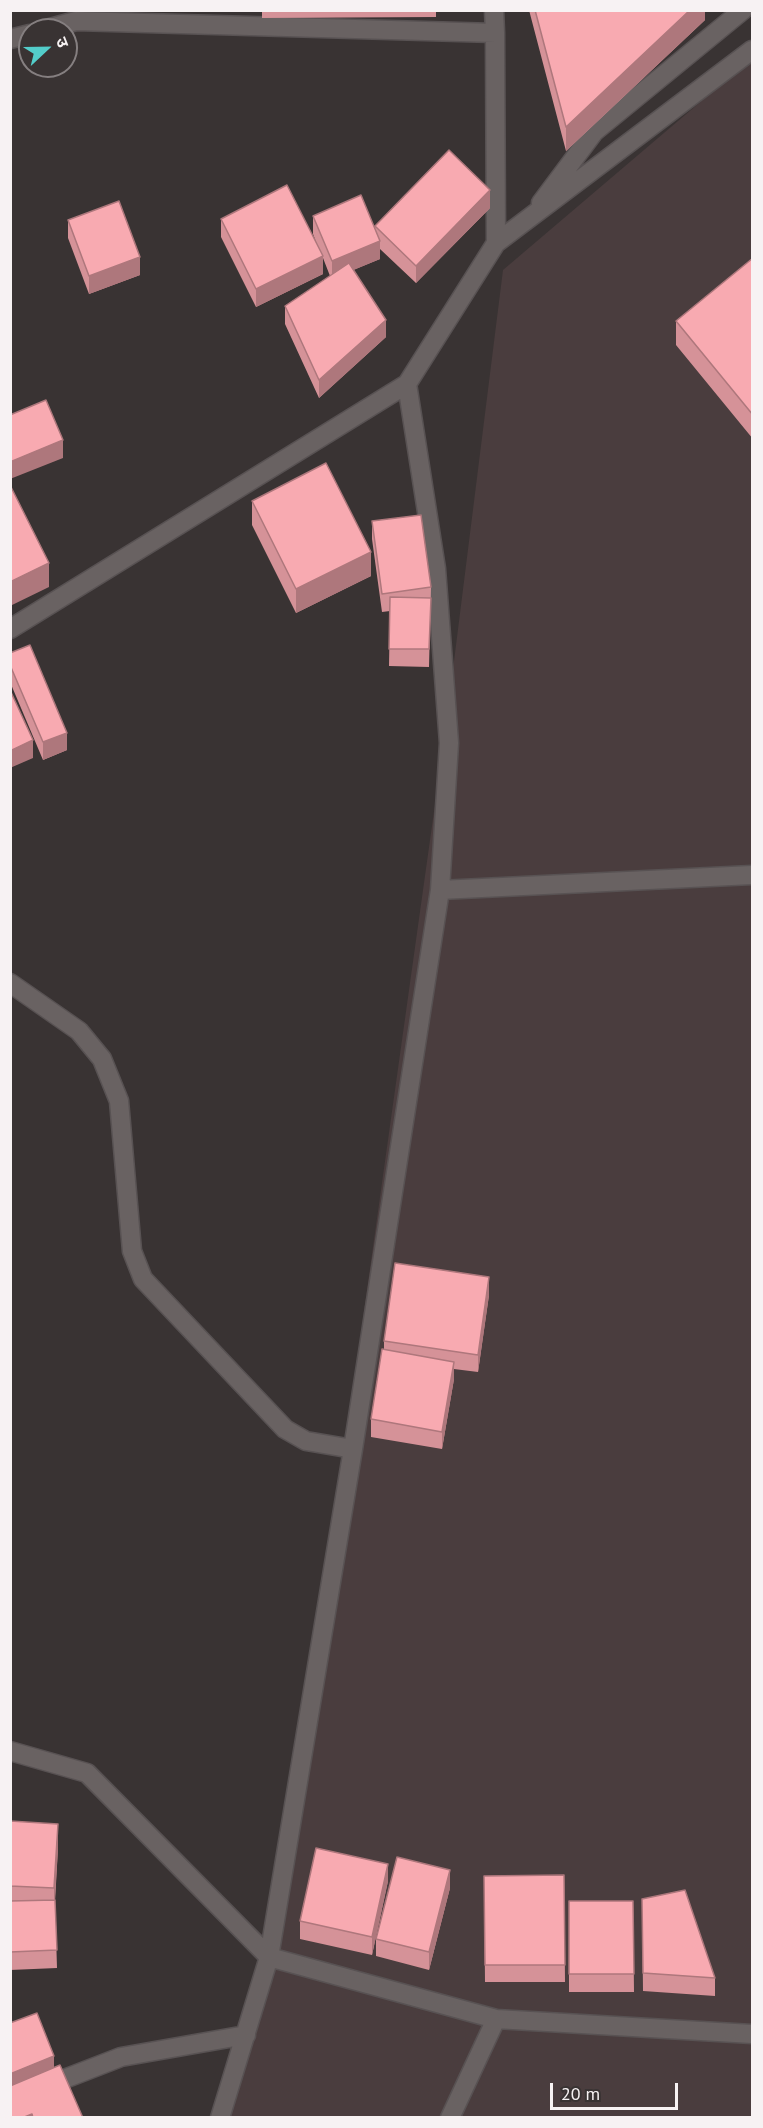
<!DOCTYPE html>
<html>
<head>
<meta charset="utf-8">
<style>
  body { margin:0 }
  #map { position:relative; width:763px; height:2128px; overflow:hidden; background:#393333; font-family:"PT Sans","Noto Sans Devanagari",sans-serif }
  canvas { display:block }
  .frame { position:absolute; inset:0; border:12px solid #f7f2f3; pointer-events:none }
  .north { position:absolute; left:18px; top:18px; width:60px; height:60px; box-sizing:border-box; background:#393333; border:2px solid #857f80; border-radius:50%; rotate:68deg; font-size:16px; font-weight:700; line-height:24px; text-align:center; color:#f7f2f3 }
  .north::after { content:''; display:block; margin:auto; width:21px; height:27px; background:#53cdca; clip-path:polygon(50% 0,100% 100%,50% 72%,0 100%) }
  .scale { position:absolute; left:550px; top:2083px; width:128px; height:27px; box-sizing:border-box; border:3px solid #f7f2f3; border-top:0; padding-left:8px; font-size:18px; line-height:21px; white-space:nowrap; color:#f7f2f3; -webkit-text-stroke:4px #393333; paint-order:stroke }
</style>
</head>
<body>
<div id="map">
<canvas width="763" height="2128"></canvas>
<div class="frame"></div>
<div class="north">उ</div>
<div class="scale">20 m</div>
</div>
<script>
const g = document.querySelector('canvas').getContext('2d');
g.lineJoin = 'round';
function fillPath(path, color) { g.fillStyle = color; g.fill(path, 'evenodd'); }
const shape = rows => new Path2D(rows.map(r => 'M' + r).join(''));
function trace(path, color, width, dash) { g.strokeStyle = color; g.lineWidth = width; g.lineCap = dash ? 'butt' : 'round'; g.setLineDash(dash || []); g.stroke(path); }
const built = shape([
  [752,58,752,2117,217,2118,273,1961,445,733,503,270]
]);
const minor = shape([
  [494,10,495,33],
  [43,30,76,21,495,33,496,243],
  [10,39,30,34],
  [541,203,594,132,743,10],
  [10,629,407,384],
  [440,890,752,875],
  [10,983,79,1031,102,1059,119,1101,132,1251,143,1279,285,1429,306,1441,353,1449],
  [10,1751,87,1773,269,1957,496,2019,752,2034],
  [10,2100,121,2057,246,2035],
  [220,2118,269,1957,353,1449,440,890,449,743,436,569,407,384,496,243,752,50],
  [450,2118,496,2019]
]);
const wall = shape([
  [262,10,436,10,436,17,262,18],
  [529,10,705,10,705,20,566,151],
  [490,208,416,283,380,249,380,259,353,270,386,337,319,398,285,324,285,306,330,276,323,258,323,274,256,307,221,237,221,219,318,247,313,234,313,216,375,229,375,226],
  [68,220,140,275,89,294,68,238],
  [753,258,753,439,676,345,676,321],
  [252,501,371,576,296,613,252,525],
  [372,521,431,587,429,667,389,666,390,611,382,612,372,539],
  [10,653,67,750,43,760,10,682],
  [489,1295,478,1372,454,1369,454,1379,442,1449,371,1437,371,1419,384,1349,384,1341],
  [10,1821,58,1848,55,1902,57,1968,10,1970],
  [564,1875,565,1982,485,1982,484,1876],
  [388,1881,372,1955,300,1939,300,1921],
  [450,1888,429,1970,376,1956,376,1939],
  [642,1899,715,1978,715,1996,643,1991],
  [569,1901,633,1901,634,1992,569,1992]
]);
const shadedWall = shape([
  [690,10,705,10,705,20,566,151,566,127],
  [490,190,490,208,416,283,416,266],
  [380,241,380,259,332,279,332,261],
  [323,256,323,274,256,307,256,289],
  [140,257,140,275,89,294,89,276],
  [386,320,386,337,319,398,319,380],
  [63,440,63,458,10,479,10,462],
  [371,552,371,576,296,613,296,589],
  [49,563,49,587,10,606,10,582],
  [67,733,67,750,43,760,43,742],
  [33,740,33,758,10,768,10,751],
  [489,1277,489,1295,478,1372,478,1355],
  [454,1362,454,1379,442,1449,442,1432],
  [58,1824,58,1848,54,1912,54,1888],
  [388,1864,388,1881,372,1955,372,1937],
  [450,1870,450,1888,429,1970,429,1952],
  [54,2056,54,2074,10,2091,10,2074],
  [32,2114,32,2118,22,2118]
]);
const building = shape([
  [535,10,690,10,566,127,535,10],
  [449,150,490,190,416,266,375,226,449,150],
  [287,185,323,256,256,289,221,219,287,185],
  [361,195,380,241,332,261,313,216,361,195],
  [119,201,140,257,89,276,68,220,119,201],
  [753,258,753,415,676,321,753,258],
  [349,263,386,320,319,380,285,306,349,263],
  [46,400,63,440,10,462,10,415,46,400],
  [326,463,371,552,296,589,252,501,326,463],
  [10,485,49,563,10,582,10,485],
  [421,515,431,587,382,594,372,521,421,515],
  [390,597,431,598,429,649,389,649,390,597],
  [30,645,67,733,43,742,10,665,10,653,30,645],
  [10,690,33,740,10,751,10,690],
  [395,1263,489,1277,478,1355,384,1341,395,1263],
  [382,1349,454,1362,442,1432,371,1419,382,1349],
  [10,1821,58,1824,54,1888,10,1886,10,1821],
  [316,1848,388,1864,372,1937,300,1921,316,1848],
  [397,1857,450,1870,429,1952,376,1939,397,1857],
  [564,1875,565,1965,485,1965,484,1876,564,1875],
  [685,1890,715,1978,643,1973,642,1899,685,1890],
  [55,1900,57,1950,10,1952,10,1901,55,1900],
  [569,1901,633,1901,634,1974,569,1974,569,1901],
  [37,2013,54,2056,10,2074,10,2023,37,2013],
  [60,2065,83,2118,33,2118,32,2114,22,2118,10,2118,10,2086,60,2065]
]);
fillPath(built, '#4a3d3e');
trace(minor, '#585253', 21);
trace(minor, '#696262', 18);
fillPath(wall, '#d59298');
fillPath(shadedWall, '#ae777c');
fillPath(building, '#f8aab1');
trace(building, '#ae777c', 1.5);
</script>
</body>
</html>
